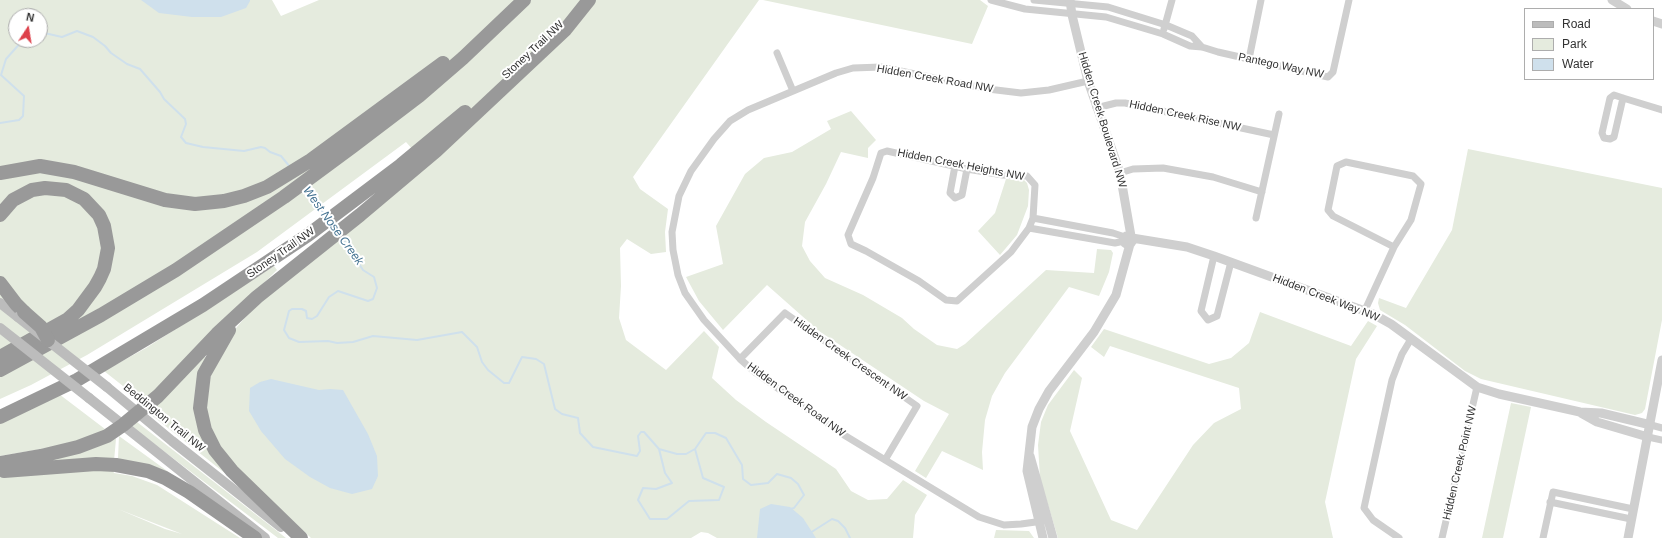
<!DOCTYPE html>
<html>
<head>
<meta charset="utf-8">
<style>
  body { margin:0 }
  #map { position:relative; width:1662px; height:538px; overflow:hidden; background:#fff; font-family:Arial,sans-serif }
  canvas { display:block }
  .legend { position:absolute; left:1524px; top:8px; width:130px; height:72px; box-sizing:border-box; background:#fff; border:1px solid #adadad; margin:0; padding:5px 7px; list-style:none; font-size:12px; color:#323232 }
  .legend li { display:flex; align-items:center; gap:8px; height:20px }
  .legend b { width:20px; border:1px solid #adadad }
  .north { position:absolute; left:8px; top:8px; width:40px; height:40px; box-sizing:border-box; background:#fff; border:1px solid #adadad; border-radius:50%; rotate:12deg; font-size:11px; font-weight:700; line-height:16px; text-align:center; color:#323232 }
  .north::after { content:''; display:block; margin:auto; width:14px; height:18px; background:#dd404a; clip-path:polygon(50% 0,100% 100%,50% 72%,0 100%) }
</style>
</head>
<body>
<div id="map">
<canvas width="1662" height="538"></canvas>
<ul class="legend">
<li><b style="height:5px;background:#bcbcbc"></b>Road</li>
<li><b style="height:11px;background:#e5ebde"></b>Park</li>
<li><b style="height:11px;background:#cfe0ec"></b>Water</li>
</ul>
<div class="north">N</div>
</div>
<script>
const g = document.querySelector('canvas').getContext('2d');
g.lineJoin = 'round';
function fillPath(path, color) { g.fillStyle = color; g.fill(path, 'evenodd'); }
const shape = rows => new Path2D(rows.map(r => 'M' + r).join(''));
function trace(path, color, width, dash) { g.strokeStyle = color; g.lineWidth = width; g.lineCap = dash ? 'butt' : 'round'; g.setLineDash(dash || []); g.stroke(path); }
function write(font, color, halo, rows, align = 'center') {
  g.font = font + ' Arial,sans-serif'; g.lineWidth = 4; g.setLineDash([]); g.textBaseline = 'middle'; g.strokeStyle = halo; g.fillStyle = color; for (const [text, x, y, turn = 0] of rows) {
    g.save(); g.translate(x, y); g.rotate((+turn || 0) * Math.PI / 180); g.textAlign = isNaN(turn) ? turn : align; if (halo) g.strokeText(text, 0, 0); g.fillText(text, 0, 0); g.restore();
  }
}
const green = shape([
  [0,0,272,0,281,16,319,0,759,0,633,177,640,189,668,209,665,232,666,252,651,254,627,239,620,248,621,286,619,318,626,340,666,370,704,331,719,347,712,378,736,400,766,422,836,469,851,491,868,500,887,499,903,480,927,495,915,515,913,538,717,538,708,533,701,532,691,538,311,538,224,456,206,416,205,389,226,340,253,308,298,268,331,247,352,225,427,166,406,142,257,252,87,355,31,385,0,399],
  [16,16,40,16,40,40,16,40],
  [763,0,980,0,988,6,972,44],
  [851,111,876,140,868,148,868,158,841,152,826,184,805,222,802,246,810,261,825,278,863,295,902,318,914,329,937,345,957,349,965,344,1046,270,1094,273,1097,249,1111,250,1113,253,1109,272,1099,296,1069,287,1005,373,992,396,985,420,982,452,983,470,942,451,926,478,915,471,949,414,924,401,819,331,767,285,723,330,699,301,686,277,723,264,716,226,745,174,764,158,792,152,831,129,827,121],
  [1468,149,1662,188,1662,320,1645,409,1642,413,1635,415,1481,379,1465,371,1405,325,1380,310,1378,303,1379,298,1406,308,1452,230],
  [1006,179,1024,180,1027,183,1029,190,1028,206,1017,235,1000,255,978,231,995,213],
  [274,266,277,270,148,398,142,401,104,371,146,348],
  [1260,312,1351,346,1368,321,1377,326,1356,359,1325,502,1333,538,1058,538,1040,478,1038,445,1041,422,1048,405,1074,370,1082,378,1070,431,1111,520,1137,530,1193,445,1214,423,1241,409,1239,388,1110,346,1104,357,1091,347,1104,329,1209,364,1231,358,1249,343],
  [204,356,207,358,197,398,226,474,149,413],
  [59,394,105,429,102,432,71,444,0,456,0,424],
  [1511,403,1531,407,1503,538,1482,538],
  [137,422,286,538,278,538,132,427],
  [119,436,181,481,118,458],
  [114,438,116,439,114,461,52,462,52,459],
  [112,469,114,473,132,476,157,485,240,538,0,538,0,476],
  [118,509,182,534,165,529],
  [996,530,1029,531,1034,538,994,538]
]);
const water = shape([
  [141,0,250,0,250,1,246,8,221,17,192,17,159,13],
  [271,379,319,390,330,389,343,390,368,434,377,456,378,476,372,489,352,494,330,488,310,477,285,459,261,431,249,411,250,388,260,382],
  [771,504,790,507,803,518,816,538,757,538,760,509]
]);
const stream = shape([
  [40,32,62,37,77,31,93,37,105,46,111,53,127,64,140,69,160,92,164,99,185,119,186,124,181,137,186,143,203,147,244,151,261,147,265,148,270,152,281,156,290,167],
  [0,123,19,120,23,116,24,96,1,75,6,59,23,40],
  [305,188,325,215],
  [341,236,363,270,374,277,377,288,373,299,368,301,338,291,329,297,317,316,312,319,307,318,306,311,302,309,292,309,289,311,284,330,289,338,299,342,328,341,337,343,353,342,373,336,417,340,462,332,477,347,482,362,488,370,504,383,509,383,522,357,536,359,544,364,555,409,562,414,578,418,580,433,593,447,637,456,640,451,638,436,641,432,644,432,659,449,665,473,672,483,656,489,643,488,638,500,650,519,667,519,689,501,719,500,724,487,703,478,695,449,706,433,715,433,726,438,742,465,743,479,751,485,768,483,777,474,791,478,798,484,804,495,794,508,790,509],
  [659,449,677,454,686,454,695,449],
  [810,533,832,519,838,521,845,528,850,538]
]);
const minor = shape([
  [991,0,1025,9,1106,17,1163,34,1190,46,1202,47,1218,52,1328,77,1333,72,1349,0],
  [1034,0,1108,7,1166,25,1192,36,1202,47],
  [1164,29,1172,0],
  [777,53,793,91],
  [1249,59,1261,0],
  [1623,98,1614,137,1610,139,1604,138,1602,133,1610,98,1614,95,1623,98,1662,110],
  [1096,108,1116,103,1125,103,1274,135],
  [887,151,967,169,1003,175,1027,176,1035,185,1033,218,1029,228,1011,252,957,301,946,300,919,281,866,251,851,244,848,235,873,178,881,153,887,151],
  [955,166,950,193,955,198,962,195,967,169],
  [1120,173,1133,169,1163,168,1213,177,1262,192],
  [1033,218,1113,233,1125,237],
  [1256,218,1279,114],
  [1029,228,1115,243,1124,241],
  [1214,256,1201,311,1208,320,1217,316,1231,262],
  [1365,310,1394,247,1411,220,1421,184,1413,176,1346,162,1337,166,1328,210,1333,216,1394,247],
  [740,359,785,313,917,406,885,460],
  [1651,425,1662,428],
  [1648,437,1662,440],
  [1550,502,1631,519],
  [1043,521,1021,524,1004,525,979,517,844,435,756,373,740,359,704,320,685,293,678,275,673,250,672,232,679,196,691,171,714,139,730,121,748,110,836,73,853,68,881,67,988,89,1021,93,1049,90,1088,81],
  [1399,538,1373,520,1364,508,1392,380,1402,354,1411,339],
  [1442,538,1477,387],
  [1543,538,1553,492,1633,509]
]);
const tertiary = shape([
  [1070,0,1072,15,1088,81,1120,173,1131,236],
  [1612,0,1627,9],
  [1653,21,1662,24],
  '1123.5 240a4.5 4.5 0 1 1 9 0a4.5 4.5 0 1 1-9 0Z',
  [1132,238,1187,247,1214,256,1373,314,1391,324,1477,387,1499,394,1580,412,1601,413,1651,425],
  [1581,413,1597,422,1648,437],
  [1030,456,1053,538],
  [1043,538,1027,471,1032,427,1039,409,1049,391,1094,332,1116,295,1130,244],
  [1628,538,1662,360]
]);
const secondary = shape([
  [0,303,18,317],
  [107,387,172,441,281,527],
  [89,398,265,538]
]);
const motorway = shape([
  [0,173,40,166,74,172,165,200,195,204,224,201,244,196,267,187,311,160,443,63],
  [0,215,13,200,32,190,45,188,66,190,84,199,99,215,104,226,108,248,104,269,100,278,95,287,78,310,68,319,0,357],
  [0,283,16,304,24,312],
  [229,330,204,374,200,408,205,430,215,450,232,471,301,538],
  [0,370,101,315,176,270,284,197,353,146,419,96,463,58,524,0],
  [0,417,77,380,203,305,308,235,401,165,465,112],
  [0,463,41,456,78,447,107,436,123,425,158,396,217,334,257,297,360,215,436,151,565,30,589,0],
  [4,471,96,464,116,465,148,471,165,478,189,492,255,538]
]);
const secondaryBridge = shape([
  [18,317,107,387],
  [0,328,89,398]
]);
const motorwayBridge = shape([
  [24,312,41,327,48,340]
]);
const streetNames = [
  ["Stoney Trail NW",533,50,-43],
  ["Pantego Way NW",1281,66,12],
  ["Hidden Creek Road NW",935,79,10],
  ["Hidden Creek Rise NW",1185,116,12],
  ["Hidden Creek Boulevard NW",1102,120,73],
  ["Hidden Creek Heights NW",961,165,11],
  ["Stoney Trail NW",281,253,-35],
  ["Hidden Creek Way NW",1326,298,21],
  ["Hidden Creek Crescent NW",850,359,35],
  ["Hidden Creek Road NW",796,400,36],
  ["Beddington Trail NW",164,418,39],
  ["Hidden Creek Point NW",1460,463,-77]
];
const waterNames = [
  ["West Nose Creek",333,226,54]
];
fillPath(green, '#e5ebde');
fillPath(water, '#cfe0ec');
trace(stream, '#cfe0ec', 2);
trace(minor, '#cfcfcf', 7);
trace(tertiary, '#cfcfcf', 9);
trace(secondary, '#bcbcbc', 10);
trace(motorway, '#999', 14);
trace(secondaryBridge, '#bcbcbc', 10);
trace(motorwayBridge, '#999', 14);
write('11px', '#323232', '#fff', streetNames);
write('italic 12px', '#437291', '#fff', waterNames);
</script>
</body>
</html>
